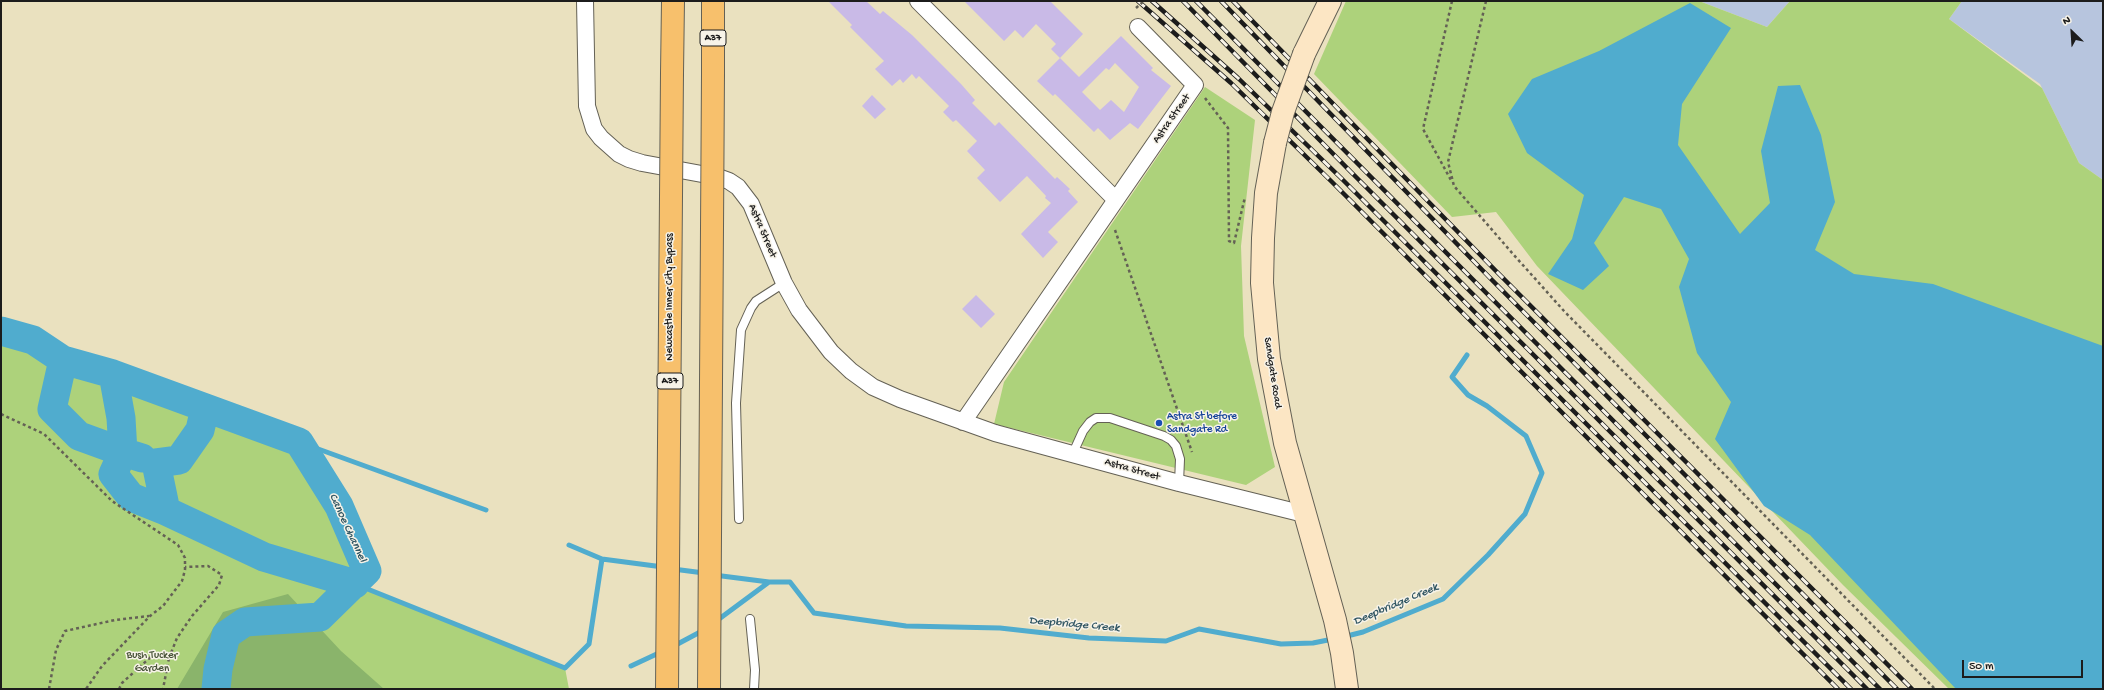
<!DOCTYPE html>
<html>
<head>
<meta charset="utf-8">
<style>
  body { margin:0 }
  #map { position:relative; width:2104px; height:690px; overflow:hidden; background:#eae1bf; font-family:"Gochi Hand",sans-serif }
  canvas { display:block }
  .frame { position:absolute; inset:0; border:2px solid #1c1c1c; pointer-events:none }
  .north { position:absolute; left:2052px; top:12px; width:40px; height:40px; -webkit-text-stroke:3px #f7f3e8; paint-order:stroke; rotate:335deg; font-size:11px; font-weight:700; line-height:16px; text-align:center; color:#1c1c1c }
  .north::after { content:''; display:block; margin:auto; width:14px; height:18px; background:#1c1c1c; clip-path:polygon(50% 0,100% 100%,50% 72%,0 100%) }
  .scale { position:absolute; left:1962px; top:660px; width:121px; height:18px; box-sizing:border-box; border:2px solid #1c1c1c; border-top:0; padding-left:5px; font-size:12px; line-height:14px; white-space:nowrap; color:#1c1c1c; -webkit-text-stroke:3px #f7f3e8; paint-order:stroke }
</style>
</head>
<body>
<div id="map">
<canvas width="2104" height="690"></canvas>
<div class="frame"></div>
<div class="north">N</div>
<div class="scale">50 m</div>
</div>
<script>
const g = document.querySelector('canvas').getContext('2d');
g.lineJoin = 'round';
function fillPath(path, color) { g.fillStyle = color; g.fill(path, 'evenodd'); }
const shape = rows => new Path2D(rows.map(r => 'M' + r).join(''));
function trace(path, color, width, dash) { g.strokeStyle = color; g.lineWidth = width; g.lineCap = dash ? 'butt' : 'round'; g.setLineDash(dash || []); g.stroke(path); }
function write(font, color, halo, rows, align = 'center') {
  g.font = font + ' "Gochi Hand",sans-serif'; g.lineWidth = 3; g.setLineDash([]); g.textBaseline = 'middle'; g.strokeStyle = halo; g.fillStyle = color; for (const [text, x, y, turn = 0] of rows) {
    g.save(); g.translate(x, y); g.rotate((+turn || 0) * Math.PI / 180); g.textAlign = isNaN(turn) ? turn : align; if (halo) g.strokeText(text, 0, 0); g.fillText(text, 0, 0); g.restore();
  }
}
const industrial = shape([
  [1699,1,1790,1,1767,27],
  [1962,1,2103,1,2103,180,2079,163,2040,84,1949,19]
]);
const green = shape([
  [1346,1,1699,1,1767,27,1790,1,1962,1,1949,19,2042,88,2079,163,2103,180,2103,689,1949,689,1843,585,1537,266,1496,212,1452,217,1314,74],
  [1205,87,1255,120,1241,246,1244,336,1275,467,1246,485,994,424,1004,382],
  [1,331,33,340,63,360,113,374,299,442,339,506,367,571,356,584,565,668,569,689,1,689]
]);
const forest = shape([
  [288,594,341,651,384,689,177,689,223,612]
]);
const water = shape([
  [1690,3,1731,28,1682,104,1678,145,1740,234,1770,203,1761,151,1778,86,1800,85,1821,135,1835,202,1815,250,1854,274,1933,284,2103,346,2103,689,1956,689,1810,535,1764,506,1715,439,1731,402,1697,353,1679,287,1689,259,1661,209,1624,197,1594,243,1609,266,1583,290,1548,274,1572,239,1584,195,1527,153,1508,114,1532,79,1599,51]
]);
const stream = shape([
  [299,442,486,510],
  [569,545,602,559],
  [673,569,704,573],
  [714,575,769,582,715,622],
  [769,582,790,582,814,613,906,626,1000,628,1089,638,1166,641,1199,629,1281,644,1313,643,1333,639],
  [355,584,565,668,589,644,602,559,663,567],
  [1343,637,1363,632,1443,599,1488,555,1525,514,1542,473,1526,436,1487,406,1468,395,1452,377,1467,355],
  [672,647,702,631],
  [631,666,661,652]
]);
const river = shape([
  [1,331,33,340,63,360,113,374,299,442,339,506,367,571,320,617,245,622,226,635,218,669,216,689],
  [63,360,52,409,79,436,123,452,121,418,113,374],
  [205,408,200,430,179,460,156,463,166,511,264,557,355,584],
  [142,458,123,452,113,474,131,497,166,511]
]);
const building = shape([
  [828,1,866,1,880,14,883,11,912,35,961,84,975,100,972,103,995,126,999,122,1055,179,1057,177,1070,189,1068,191,1078,202,1048,232,1058,242,1043,258,1021,234,1051,203,1045,198,1046,196,1027,176,1000,202,977,178,985,170,967,151,977,141,956,120,953,122,943,112,949,106,919,76,916,79,912,74,903,83,900,79,892,86,875,69,884,61,850,27,852,25],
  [964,1,1050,1,1083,34,1060,58,1079,77,1121,36,1153,68,1151,70,1171,86,1138,129,1130,123,1110,140,1098,128,1094,132,1055,94,1053,96,1037,81,1060,58,1051,49,1056,44,1036,24,1023,38,1015,30,1004,41],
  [1115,63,1139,87,1124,112,1111,100,1100,110,1082,92,1106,68,1109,70],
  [872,95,886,109,875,119,862,106],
  [976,295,995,314,981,328,962,309]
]);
const path = shape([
  [1452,1,1423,129,1452,182],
  [1486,1,1448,162,1454,186,1513,254,1564,311,1935,689],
  [1205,98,1228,128,1229,241,1234,243,1245,197],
  [1115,230,1192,452],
  [1,414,44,434,112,501,178,545,185,558,185,570,182,581,163,606,150,616,102,666,86,689],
  [169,658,177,638,192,616,219,585,222,575,208,566,185,567],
  [49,689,56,650,65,631,115,620,149,616],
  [119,689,122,683,154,654,169,658,163,689]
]);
const lane = shape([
  [1073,453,1083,431,1090,422,1096,418,1110,418,1164,436,1171,440,1176,446,1180,459,1179,483],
  [739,519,736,403,741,330,751,308,756,301,784,283],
  [750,619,755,670,754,689]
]);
const street = shape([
  [585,1,587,106,594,129,601,138,619,154,629,159,642,163,718,177,729,181,738,187,751,204,784,283,799,310,831,352,851,371,873,387,900,399,995,433,1179,483,1304,514],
  [918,1,1116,200],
  [963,422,1195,85,1138,27]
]);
const secondary = shape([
  [1304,54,1330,1],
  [1275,143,1266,193,1263,238,1262,283,1269,359,1285,443,1335,620,1342,653,1347,689]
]);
const highway = shape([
  [672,73,673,1],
  [713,74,713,1]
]);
const rail = shape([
  [1138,1,1231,83,1332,182,1838,689],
  [1152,1,1238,78,1340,177,1851,689],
  [1183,1,1351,172,1867,689],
  [1196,1,1880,689],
  [1221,1,1492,280,1897,689],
  [1233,1,1495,270,1912,689]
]);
const pathBridge = shape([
  [1136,8,1144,1]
]);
const secondaryBridge = shape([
  [1275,143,1283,112,1304,54]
]);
const highwayBridge = shape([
  [667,689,672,73],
  [709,689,713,74]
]);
const markers = [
  [1159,423,4,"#1a4fb4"]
];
const shields = [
  [713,38,26],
  [670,381,26]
];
const shieldNames = [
  ["A37",713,38],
  ["A37",670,381]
];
const streetNames = [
  ["Astra Street",1172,119,-55],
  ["Astra Street",762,231,67],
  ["Newcastle Inner City Bypass",670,297,-90],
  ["Sandgate Road",1272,373,81],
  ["Astra Street",1132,470,16]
];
const transitNames = [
  ["Astra St before",1167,417],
  ["Sandgate Rd",1167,430]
];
const parkNames = [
  ["Bush Tucker",152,656],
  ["Garden",152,669]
];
const waterNames = [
  ["Canoe Channel",347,528,65],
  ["Deepbridge Creek",1396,605,-23],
  ["Deepbridge Creek",1074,625,5]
];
fillPath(industrial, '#b7c5de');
fillPath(green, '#add27b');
fillPath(forest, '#8ab46b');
fillPath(water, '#50acce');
trace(stream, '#50acce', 5);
trace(river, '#50acce', 29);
fillPath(building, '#c9bae7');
trace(lane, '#646155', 10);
trace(street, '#646155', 18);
trace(secondary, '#646155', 24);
trace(highway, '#646155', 24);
trace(path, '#646155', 2.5, [3, 3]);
trace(lane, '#fff', 8);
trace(street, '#fff', 16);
trace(secondary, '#fce6c4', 22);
trace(highway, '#f7c06c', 22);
trace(rail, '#1c1c1c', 4.5);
trace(rail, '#f7f3e8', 3, [9]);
trace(secondaryBridge, '#646155', 24, []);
trace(highwayBridge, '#646155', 24, []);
trace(pathBridge, '#646155', 2.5, [3, 3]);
trace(secondaryBridge, '#fce6c4', 22);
trace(highwayBridge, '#f7c06c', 22);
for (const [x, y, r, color] of markers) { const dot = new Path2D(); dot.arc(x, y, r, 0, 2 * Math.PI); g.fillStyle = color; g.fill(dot); trace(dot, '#f7f3e8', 1.5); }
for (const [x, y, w] of shields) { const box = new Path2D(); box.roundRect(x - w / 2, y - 8, w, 16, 3); g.fillStyle = '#f7f3e8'; g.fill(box); trace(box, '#1c1c1c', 1); }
write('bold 10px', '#1c1c1c', null, shieldNames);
write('11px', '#1c1c1c', '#f7f3e8', streetNames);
write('11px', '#164399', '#f7f3e8', transitNames, 'left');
write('11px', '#485338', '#f7f3e8', parkNames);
write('italic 12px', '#315663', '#f7f3e8', waterNames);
</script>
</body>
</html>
